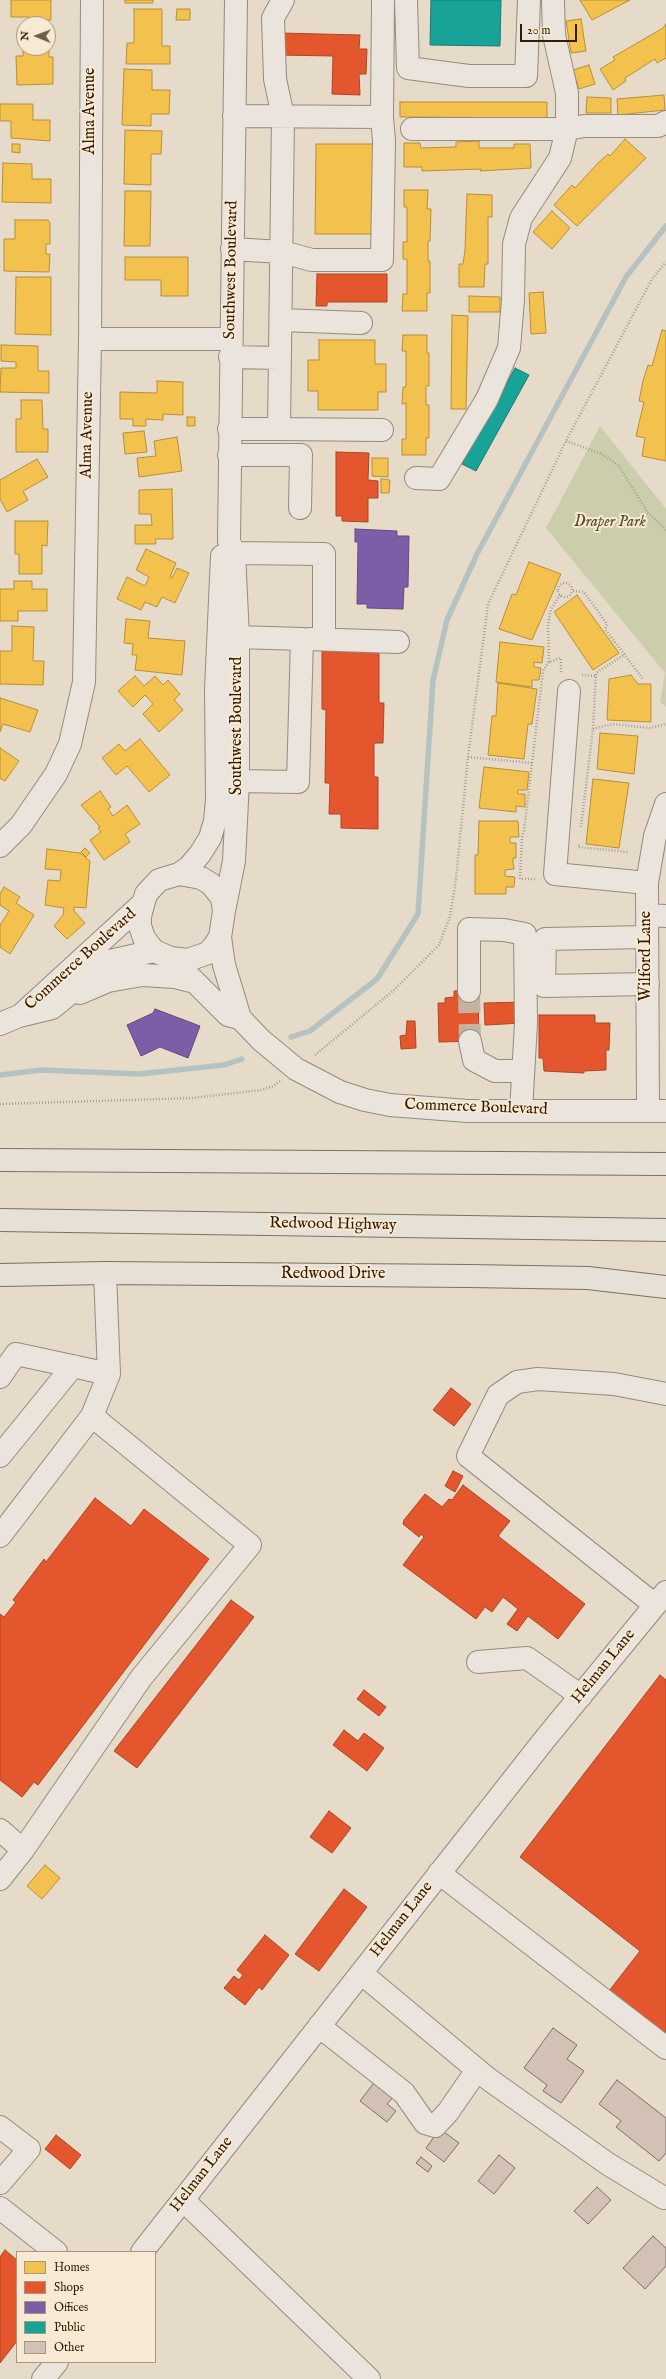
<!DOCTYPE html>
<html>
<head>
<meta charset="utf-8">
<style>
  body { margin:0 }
  #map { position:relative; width:666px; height:2379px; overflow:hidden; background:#e6dac9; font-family:"IM FELL English",serif }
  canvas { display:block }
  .legend { position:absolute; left:16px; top:2251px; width:140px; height:112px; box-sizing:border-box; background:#f7e9d3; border:1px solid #a8977f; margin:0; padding:5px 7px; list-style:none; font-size:12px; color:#311b02 }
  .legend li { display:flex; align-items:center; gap:8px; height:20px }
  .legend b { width:20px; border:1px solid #a8977f }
  .north { position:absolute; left:16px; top:16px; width:40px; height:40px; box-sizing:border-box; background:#f7e9d3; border:1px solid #a8977f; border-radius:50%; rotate:271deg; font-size:11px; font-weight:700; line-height:16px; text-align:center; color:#311b02 }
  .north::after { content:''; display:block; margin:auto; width:14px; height:18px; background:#705e48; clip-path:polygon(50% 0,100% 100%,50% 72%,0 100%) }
  .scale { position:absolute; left:520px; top:24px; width:57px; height:18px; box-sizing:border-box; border:2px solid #311b02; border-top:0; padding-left:5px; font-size:12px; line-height:14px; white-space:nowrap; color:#311b02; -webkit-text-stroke:3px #f7e9d3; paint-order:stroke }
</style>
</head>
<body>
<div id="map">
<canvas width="666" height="2379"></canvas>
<ul class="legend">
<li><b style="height:11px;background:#f2c14e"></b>Homes</li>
<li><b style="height:11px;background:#e4572e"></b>Shops</li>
<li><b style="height:11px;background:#7b5ea7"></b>Offices</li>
<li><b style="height:11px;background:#17a398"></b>Public</li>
<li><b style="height:11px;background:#d3c1b5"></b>Other</li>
</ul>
<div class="north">N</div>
<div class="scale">20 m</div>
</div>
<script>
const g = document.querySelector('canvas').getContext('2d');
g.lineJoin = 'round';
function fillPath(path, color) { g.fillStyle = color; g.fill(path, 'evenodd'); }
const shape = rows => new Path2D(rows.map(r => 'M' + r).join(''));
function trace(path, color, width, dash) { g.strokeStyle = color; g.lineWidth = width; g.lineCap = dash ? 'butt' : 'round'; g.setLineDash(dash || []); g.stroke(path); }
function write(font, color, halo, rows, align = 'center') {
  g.font = font + ' "IM FELL English",serif'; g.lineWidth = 4; g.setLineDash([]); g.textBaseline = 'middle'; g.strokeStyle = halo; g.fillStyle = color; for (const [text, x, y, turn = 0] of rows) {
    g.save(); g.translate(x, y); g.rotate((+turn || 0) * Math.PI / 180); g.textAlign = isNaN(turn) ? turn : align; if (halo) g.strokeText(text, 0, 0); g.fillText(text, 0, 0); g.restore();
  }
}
const green = shape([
  [600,426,666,509,666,707,660,702,665,673,546,528]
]);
const homes = shape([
  [11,0,51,0,51,20,29,20,29,17,11,17,11,0],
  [125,0,153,0,153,3,125,3,125,0],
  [580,0,630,0,592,20,580,0],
  [134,9,162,9,162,46,170,46,170,64,126,64,127,43,134,43,134,9],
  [177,9,190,9,190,20,176,20,177,9],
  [581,19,586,51,571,53,566,21,581,19],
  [666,24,666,58,657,63,655,59,625,78,626,81,613,90,600,69,615,60,613,57,663,28,666,24],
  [23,39,24,48,48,48,49,39,49,57,53,57,53,84,17,85,16,56,23,56,23,39],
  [589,65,595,84,579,89,573,70,589,65],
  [124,69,152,70,152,90,170,90,169,114,151,114,151,126,122,125,124,69],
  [664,95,665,110,618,115,617,99,664,95],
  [587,97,611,98,611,113,586,113,587,97],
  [400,102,547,102,547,118,400,117,400,102],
  [0,104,33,104,33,120,50,120,50,141,11,138,11,121,0,121,0,104],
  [125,130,162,131,161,154,151,154,151,185,124,184,125,130],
  [625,139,646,158,577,226,554,205,572,185,575,188,598,163,608,154,610,156,625,139],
  [479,141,479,148,514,148,514,144,530,144,531,168,480,171,481,169,422,171,422,167,404,167,404,143,420,143,421,148,456,147,456,142,479,141],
  [12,144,20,144,20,153,12,152,12,144],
  [316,144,373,144,373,234,315,234,316,144],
  [3,163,32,164,32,179,51,179,51,203,2,202,3,163],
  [404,190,428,190,427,209,431,209,430,241,428,241,428,261,430,261,430,293,427,293,427,311,402,311,403,294,407,294,407,259,403,259,403,242,407,242,407,207,404,207,404,190],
  [125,191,151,191,150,246,124,246,125,191],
  [467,194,492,195,492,217,488,217,488,264,485,264,484,287,459,287,459,264,463,264,465,250,467,194],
  [552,211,570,228,552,249,533,232,552,211],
  [15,220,48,220,50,223,50,244,46,244,46,254,50,254,49,272,4,271,4,239,15,239,15,220],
  [125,257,188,257,188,296,161,296,161,280,125,280,125,257],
  [16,277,51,277,51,335,15,334,16,277],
  [543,292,546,333,531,334,529,293,543,292],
  [469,296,500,297,500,312,469,312,469,296],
  [452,315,468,316,466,409,451,409,452,315],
  [662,330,666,331,666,461,642,456,645,438,636,436,644,402,639,401,643,381,648,365,652,366,662,330],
  [403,335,427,335,427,353,429,353,429,386,426,386,426,405,429,405,429,438,426,438,426,455,402,455,402,439,406,439,406,403,402,404,403,387,406,387,406,351,402,351,403,335],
  [319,340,375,340,375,364,386,364,386,392,378,392,378,410,318,410,318,391,308,391,308,360,319,360,319,340],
  [1,345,38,346,38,371,49,371,49,393,0,392,1,368,16,368,16,362,1,361,1,345],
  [157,381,183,382,183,415,163,414,163,420,146,419,146,426,133,426,133,419,120,419,120,392,157,393,157,381],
  [21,400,42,400,43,429,48,429,48,452,16,452,16,419,21,419,21,400],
  [187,417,195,417,195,426,187,426,187,417],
  [144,431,147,452,125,454,123,433,144,431],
  [177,437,182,471,139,477,137,458,156,456,154,441,177,437],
  [372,458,388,458,388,477,372,476,372,458],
  [37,459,48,477,23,491,28,500,7,512,0,499,0,480,37,459],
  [381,479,390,480,389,493,381,493,381,479],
  [172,489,173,539,155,539,156,544,135,544,135,525,152,525,151,514,139,514,139,490,172,489],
  [15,521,48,521,47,546,42,545,42,574,19,574,19,554,15,554,15,521],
  [146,549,176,563,170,577,172,578,177,568,189,573,175,603,162,597,157,607,145,602,141,610,117,599,127,577,145,586,149,577,136,570,146,549],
  [529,562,561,574,532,640,499,629,512,594,516,595,529,562],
  [14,581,32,581,32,589,47,589,47,611,18,611,18,621,0,621,0,589,14,589,14,581],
  [577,595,619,653,593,670,554,612,577,595],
  [126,619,150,621,148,638,185,641,182,675,135,670,137,655,132,655,133,644,124,643,126,619],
  [12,626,34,627,33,661,44,661,43,685,0,684,0,651,12,651,12,626],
  [500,642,544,647,542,663,534,662,534,667,541,668,539,680,532,680,532,687,496,682,500,642],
  [631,675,638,684,651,684,651,722,607,720,609,679,631,675],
  [135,676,144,686,155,676,163,685,168,680,180,694,174,700,183,710,159,732,143,714,153,704,145,695,133,707,118,691,135,676],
  [498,683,537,689,532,724,528,724,524,759,488,755,492,716,496,716,498,683],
  [0,698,38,710,30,732,3,724,0,732,0,698],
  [600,733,638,736,634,774,597,769,600,733],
  [140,739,170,775,149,792,127,766,116,775,102,758,119,744,125,751,140,739],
  [0,748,19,761,5,781,0,778,0,748],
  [484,767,529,772,527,790,518,790,518,794,525,794,525,807,516,806,516,812,479,808,484,767],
  [593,779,629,783,619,848,586,844,593,779],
  [100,791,111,807,108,809,113,816,127,805,140,824,125,834,130,842,104,860,90,840,101,832,98,828,100,827,81,805,100,791],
  [479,821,518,821,519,837,510,837,510,843,516,843,516,858,513,858,513,862,514,869,505,870,505,876,515,877,514,887,506,887,506,894,475,894,475,855,478,855,479,821],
  [85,848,90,853,86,857,81,852,85,848],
  [47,849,80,853,90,861,86,908,74,907,74,911,85,923,67,939,54,926,63,915,64,908,45,905,48,880,60,881,61,870,45,869,47,849],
  [4,887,20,897,16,903,34,915,10,954,0,947,0,925,9,911,0,905,0,894,4,887],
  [45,1865,60,1878,42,1899,27,1886,45,1865]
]);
const shops = shape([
  [280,33,360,35,359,49,367,49,366,74,359,74,360,95,332,94,333,56,279,55,280,33],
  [317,274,387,274,387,302,327,302,327,306,316,306,317,274],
  [336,452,369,453,368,480,378,481,378,498,368,498,368,522,342,521,342,516,336,516,336,452],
  [322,650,379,651,379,703,384,703,383,743,374,743,374,777,378,777,378,829,341,828,341,814,329,814,330,783,325,783,326,710,322,709,322,650],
  [478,990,479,1041,439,1042,438,1003,445,1003,445,998,454,997,454,991,478,990],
  [522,1002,523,1023,485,1025,484,1003,522,1002],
  [539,1015,595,1015,595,1023,610,1023,609,1050,606,1050,606,1070,584,1071,584,1073,544,1071,543,1058,539,1058,539,1015],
  [407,1021,415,1021,416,1048,401,1049,400,1036,406,1035,407,1021],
  [451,1388,471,1404,454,1426,433,1410,451,1388],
  [453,1471,463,1476,455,1492,445,1486,453,1471],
  [463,1485,510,1521,498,1536,585,1604,558,1639,528,1616,517,1631,507,1624,518,1609,503,1597,492,1612,485,1607,476,1619,403,1565,424,1537,421,1534,419,1537,403,1524,404,1520,425,1494,442,1507,449,1499,452,1500,463,1485],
  [95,1498,131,1526,144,1509,209,1559,38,1785,34,1782,22,1797,0,1780,0,1614,4,1617,16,1602,13,1600,44,1559,46,1562,95,1498],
  [231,1600,254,1617,137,1768,114,1751,231,1600],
  [660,1675,666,1680,666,2035,609,1991,640,1951,520,1857,660,1675],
  [364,1690,386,1707,379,1716,357,1699,364,1690],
  [344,1730,358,1741,364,1733,384,1748,367,1771,333,1745,344,1730],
  [329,1811,351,1828,332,1853,310,1837,329,1811],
  [344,1889,367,1907,319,1971,295,1954,344,1889],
  [265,1935,289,1955,262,1990,259,1987,245,2005,224,1988,234,1976,239,1980,243,1975,237,1970,265,1935],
  [56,2135,81,2155,70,2169,45,2149,56,2135],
  [5,2250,17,2260,17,2341,0,2363,0,2257,5,2250]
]);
const offices = shape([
  [355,529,397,531,397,536,409,536,408,587,404,587,403,609,367,608,367,604,357,604,358,542,355,542,355,529],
  [155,1009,200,1026,188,1058,160,1047,141,1056,127,1025,153,1013,155,1009]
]);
const public = shape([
  [431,0,501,0,500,46,430,45,431,0],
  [515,368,529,375,476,471,462,464,515,368]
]);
const stream = shape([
  [291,1037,310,1031,377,979,418,914,433,680,447,620,477,554,626,277,666,226],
  [0,1075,41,1070,139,1074,224,1065,242,1059]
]);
const building = shape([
  [553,2028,577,2045,567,2059,584,2071,561,2103,543,2091,547,2085,524,2068,553,2028],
  [380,2075,396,2094,387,2104,396,2111,387,2122,360,2101,380,2075],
  [617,2080,666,2118,666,2153,659,2161,616,2127,621,2121,599,2104,617,2080],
  [440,2129,459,2143,444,2162,426,2148,440,2129],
  [499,2155,515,2168,494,2194,478,2181,499,2155],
  [421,2157,432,2166,428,2172,416,2163,421,2157],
  [597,2187,611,2200,588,2224,574,2211,597,2187],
  [653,2236,666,2248,666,2266,645,2289,623,2268,653,2236]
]);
const minorTunnel = shape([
  [469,991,470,1041]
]);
const path = shape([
  [566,441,602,454,619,466,648,513,666,530],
  '558 590a7 7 0 1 1 14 0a7 7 0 1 1-14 0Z',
  [573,591,584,592,607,624,605,629,643,679],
  [549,662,548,624,551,609,560,595],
  [582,675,596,676],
  [593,729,613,724,650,728,666,724],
  [468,757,532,763],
  [581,827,593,729,596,673,625,654],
  [579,845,578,847,628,852],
  [535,879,520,879,522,836,524,831,543,671,549,662,561,658,561,672],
  [315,1055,394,990,439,945,450,916,456,879,468,757,488,604,566,441,652,279,666,262],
  [0,1104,193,1098,261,1090,274,1086,280,1081]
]);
const minor = shape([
  [406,0,408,68,469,76,526,76,529,0],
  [553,0,554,35,567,93,567,129,584,126,658,126,666,122],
  [382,117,383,0],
  [412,129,567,129,560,158,521,218,514,244,513,300,509,348,487,399,439,479,416,478],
  [232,249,282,252,312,260,382,260,384,141,382,117,234,116],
  [281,320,361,323],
  [90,339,230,339],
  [230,357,280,358],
  [229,429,279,429,283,116,275,79,273,18,283,0],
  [279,429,382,430],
  [229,455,301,455,300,508],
  [234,553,324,554,324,639],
  [238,637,302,639,298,782,238,781],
  [309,639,398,642],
  [569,691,555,874,647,883],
  [0,846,21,825,56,774,70,744,84,682,90,339,92,0],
  [179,874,189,867,200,854,210,838,215,821,217,800,216,689,222,556],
  [179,874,201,878,211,884,222,898,224,911,220,937,214,946,208,953,188,960,171,958,154,951,144,938,140,926,140,916,146,894,159,880,179,874],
  [224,911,234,861,238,781,238,637,234,553,229,541,236,0],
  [648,915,666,916],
  [220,937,224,965,240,1018],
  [647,937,545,939,544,986,648,984],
  [171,958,228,1015,240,1018,261,1040,296,1069,340,1092,365,1100,390,1105,468,1111,666,1111],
  [469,991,469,929,504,930,525,934,526,1023,521,1111],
  [80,993,108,981,142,975,175,977,195,982],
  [22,1014,142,904],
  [0,1024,19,1016,52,1008,110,961,154,951],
  [470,1041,474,1060,495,1071,523,1071],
  [648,1111,647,883,655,836,666,804],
  [0,1377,16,1354,109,1374,105,1273],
  [0,1456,73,1366],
  [0,1536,92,1416,109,1374],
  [655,1605,468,1456,498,1395,517,1382,538,1379,614,1384,666,1394],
  [478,1662,527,1658,581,1696],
  [0,1830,23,1850,141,1678,250,1545,92,1416],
  [439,1873,666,2048],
  [0,1879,23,1850],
  [361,1973,487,2078,608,2164,664,2198],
  [319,2026,404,2093,425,2123,435,2126,448,2112,477,2070],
  [0,2127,29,2149,0,2183],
  [183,2200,369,2379],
  [0,2208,56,2252],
  [142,2252,545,1739,666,1592],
  [43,2379,57,2362]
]);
const major = shape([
  [0,1275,105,1273,469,1276,588,1278,666,1287]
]);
const highway = shape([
  [0,1160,666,1164],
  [0,1220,666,1230]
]);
const streetNames = [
  ["Alma Avenue",91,111,-90],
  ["Southwest Boulevard",232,270,-89],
  ["Alma Avenue",88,435,-89],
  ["Southwest Boulevard",238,726,-90],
  ["Wilford Lane",647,956,-90],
  ["Commerce Boulevard",81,960,-42],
  ["Commerce Boulevard",476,1108,2],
  ["Redwood Highway",333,1225,1],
  ["Redwood Drive",333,1275],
  ["Helman Lane",604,1667,-51],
  ["Helman Lane",402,1920,-52],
  ["Helman Lane",202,2175,-52]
];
const parkNames = [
  ["Draper Park",610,523]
];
fillPath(green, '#cbcdac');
fillPath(homes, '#f2c14e');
trace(homes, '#b88f37', 1);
fillPath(shops, '#e4572e');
trace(shops, '#ae4521', 1);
fillPath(offices, '#7b5ea7');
trace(offices, '#654a76', 1);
fillPath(public, '#17a398');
trace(public, '#1f7a6b', 1);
trace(stream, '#b6c2c0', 5.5);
fillPath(building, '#d3c1b5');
trace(building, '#7a7064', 1);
trace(minorTunnel, '#c2b4a1', 22, [22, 11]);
trace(minor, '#958b7e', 24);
trace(major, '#7a7064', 24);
trace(highway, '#7a7064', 24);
trace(path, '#a69f95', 2.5, [1, 2]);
trace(minor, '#eae4dc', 22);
trace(major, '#e7e0d6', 22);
trace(highway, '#e7e0d6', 22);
write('16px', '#311b02', '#f7e9d3', streetNames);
write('italic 16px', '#594d2e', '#f7e9d3', parkNames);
</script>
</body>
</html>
